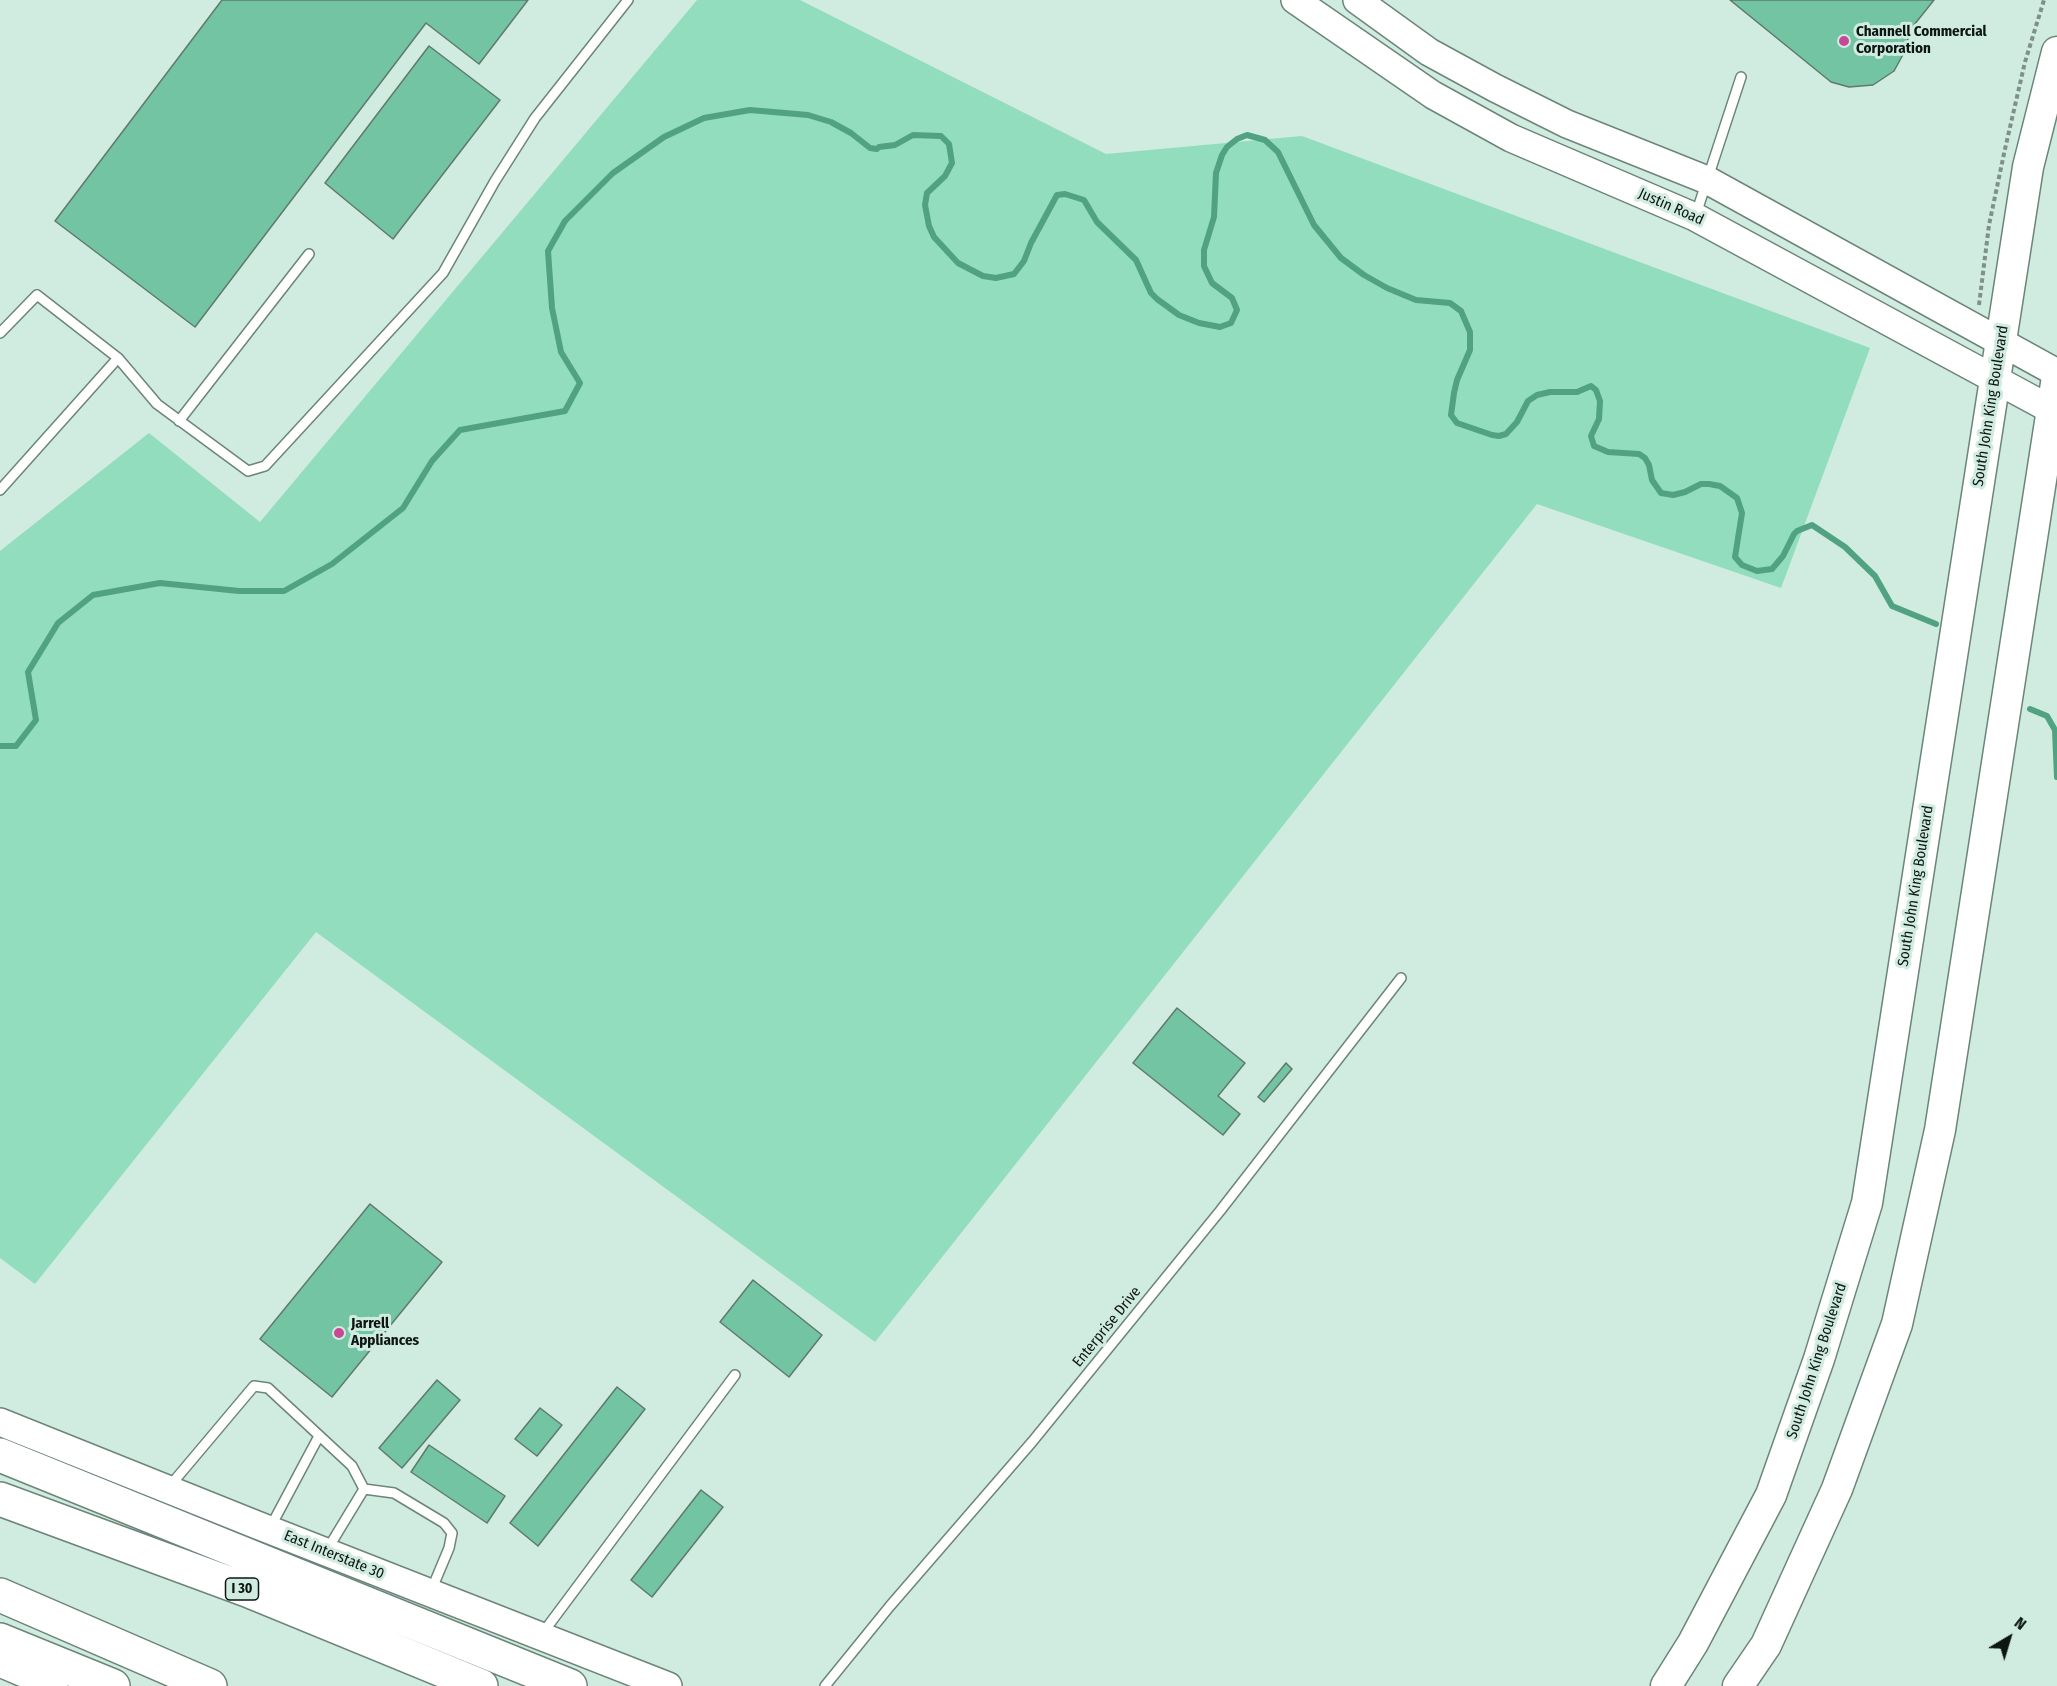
<!DOCTYPE html>
<html>
<head>
<meta charset="utf-8">
<style>
  body { margin:0 }
  #map { position:relative; width:2057px; height:1686px; overflow:hidden; background:#d0ebdf; font-family:"Fira Sans Condensed",sans-serif }
  canvas { display:block }
  .north { position:absolute; left:1979px; top:1608px; width:60px; height:60px; -webkit-text-stroke:4px #d0ebdf; paint-order:stroke; rotate:38deg; font-size:16px; font-weight:700; line-height:24px; text-align:center; color:#0c1612 }
  .north::after { content:''; display:block; margin:auto; width:21px; height:27px; background:#0c1612; clip-path:polygon(50% 0,100% 100%,50% 72%,0 100%) }
</style>
</head>
<body>
<div id="map">
<canvas width="2057" height="1686"></canvas>
<div class="north">N</div>
</div>
<script>
const g = document.querySelector('canvas').getContext('2d');
g.lineJoin = 'round';
function fillPath(path, color) { g.fillStyle = color; g.fill(path, 'evenodd'); }
const shape = rows => new Path2D(rows.map(r => 'M' + r).join(''));
function trace(path, color, width, dash) { g.strokeStyle = color; g.lineWidth = width; g.lineCap = dash ? 'butt' : 'round'; g.setLineDash(dash || []); g.stroke(path); }
function write(font, color, halo, rows, align = 'center') {
  g.font = font + ' "Fira Sans Condensed",sans-serif'; g.lineWidth = 6; g.setLineDash([]); g.textBaseline = 'middle'; g.strokeStyle = halo; g.fillStyle = color; for (const [text, x, y, turn = 0] of rows) {
    g.save(); g.translate(x, y); g.rotate((+turn || 0) * Math.PI / 180); g.textAlign = isNaN(turn) ? turn : align; if (halo) g.strokeText(text, 0, 0); g.fillText(text, 0, 0); g.restore();
  }
}
const green = shape([
  [697,0,800,0,1106,154,1302,136,1870,348,1781,588,1537,504,875,1342,316,932,35,1284,0,1258,0,551,149,433,260,522]
]);
const stream = shape([
  [2030,709,2047,716,2055,730,2057,777],
  [0,746,16,746,36,720,28,672,58,623,93,595,160,583,239,591,284,591,332,564,403,508,432,461,460,430,565,411,580,383,561,352,552,308,548,251,565,221,613,173,664,137,704,118,750,110,808,115,831,122,851,133,870,148,877,149,879,147,895,145,913,135,941,136,949,144,952,163,945,176,927,193,925,205,929,226,934,237,958,263,983,276,996,278,1014,274,1024,261,1031,243,1057,195,1065,194,1084,200,1097,222,1136,260,1151,293,1157,299,1179,315,1199,323,1220,327,1231,323,1237,310,1232,298,1212,283,1204,266,1204,250,1214,217,1216,173,1222,155,1227,147,1237,139,1247,135,1265,140,1278,152,1314,225,1341,258,1364,275,1387,288,1416,300,1450,303,1461,311,1470,332,1470,350,1457,380,1454,393,1451,415,1457,423,1492,435,1499,436,1506,434,1517,422,1528,401,1537,395,1550,392,1577,392,1591,386,1596,390,1600,401,1599,419,1591,436,1594,446,1608,452,1639,454,1645,458,1649,465,1652,480,1661,493,1673,495,1685,492,1701,484,1709,484,1720,486,1737,498,1742,513,1735,557,1742,565,1757,571,1772,569,1783,556,1794,534,1797,531,1812,525,1845,547,1875,576,1892,606,1936,624]
]);
const building = shape([
  [222,0,528,0,479,64,426,23,195,327,55,221,222,0],
  [1730,0,1934,0,1910,30,1905,51,1894,71,1873,85,1849,87,1831,82,1730,0],
  [429,46,500,100,393,239,325,183,429,46],
  [1177,1008,1245,1063,1218,1096,1240,1114,1223,1135,1133,1063,1177,1008],
  [1286,1063,1292,1069,1264,1102,1258,1097,1286,1063],
  [370,1204,442,1262,332,1397,260,1339,370,1204],
  [753,1280,822,1335,789,1377,720,1322,753,1280],
  [437,1380,460,1400,402,1468,379,1448,437,1380],
  [617,1387,645,1409,538,1546,510,1523,617,1387],
  [540,1408,562,1425,537,1456,515,1439,540,1408],
  [429,1445,505,1496,487,1523,411,1472,429,1445],
  [701,1490,723,1507,652,1597,631,1580,701,1490]
]);
const path = shape([
  [1979,305,1989,225,2005,149,2025,62,2044,0]
]);
const lane = shape([
  [1696,214,1741,77],
  [0,333,37,295,118,358,157,404,248,471,265,466,443,273,495,181,535,118,628,0],
  [179,421,309,254],
  [0,490,118,358],
  [169,1487,254,1386,268,1388,352,1466,364,1489,327,1550],
  [364,1489,394,1493,444,1523,452,1533,449,1548,431,1591],
  [271,1526,319,1436],
  [542,1634,735,1375],
  [825,1686,890,1606,1032,1442,1220,1211,1401,978]
]);
const secondary = shape([
  [1295,0,1433,95,1511,138,1695,217,2052,410],
  [1357,0,1429,52,1495,88,1567,124,1707,180,2057,373],
  [0,1422,257,1525,668,1686],
  [0,1663,54,1686]
]);
const primary = shape([
  [1666,1686,1693,1643,1771,1495,1819,1359,1867,1203,2028,167,2057,52],
  [1738,1686,1766,1645,1837,1489,1897,1324,1940,1130,2057,377]
]);
const highway = shape([
  [0,1455,570,1686],
  [0,1499,247,1590,481,1686],
  [0,1595,210,1686],
  [0,1640,113,1686]
]);
const markers = [
  [1844,41,6,"#c74996"],
  [339,1333,6,"#c74996"]
];
const shields = [
  [242,1589,33]
];
const shieldNames = [
  ["I 30",242,1589]
];
const poiNames = [
  ["Channell Commercial",1856,32],
  ["Corporation",1856,49],
  ["Jarrell",351,1324],
  ["Appliances",351,1341]
];
const streetNames = [
  ["Justin Road",1671,207,24],
  ["South John King Boulevard",1991,406,-81],
  ["South John King Boulevard",1916,886,-81],
  ["Enterprise Drive",1107,1327,-51],
  ["South John King Boulevard",1817,1361,-72],
  ["East Interstate 30",334,1555,22]
];
fillPath(green, '#92ddbd');
trace(stream, '#50a282', 6);
fillPath(building, '#72c4a3');
trace(building, '#60796e', 1.5);
trace(lane, '#6c8579', 12);
trace(secondary, '#6c8579', 30);
trace(primary, '#6c8579', 33);
trace(highway, '#6c8579', 36);
trace(path, '#7d9189', 4, [4.5, 3]);
trace(lane, '#fff', 9);
trace(secondary, '#fff', 27);
trace(primary, '#fff', 30);
trace(highway, '#fff', 33);
for (const [x, y, r, color] of markers) { const dot = new Path2D(); dot.arc(x, y, r, 0, 2 * Math.PI); g.fillStyle = color; g.fill(dot); trace(dot, '#d0ebdf', 2); }
for (const [x, y, w] of shields) { const box = new Path2D(); box.roundRect(x - w / 2, y - 11, w, 22, 4.5); g.fillStyle = '#d0ebdf'; g.fill(box); trace(box, '#0c1612', 1.5); }
write('bold 14px', '#0c1612', null, shieldNames);
write('bold 15px', '#0c1612', '#d0ebdf', poiNames, 'left');
write('15px', '#0c1612', '#d0ebdf', streetNames);
</script>
</body>
</html>
